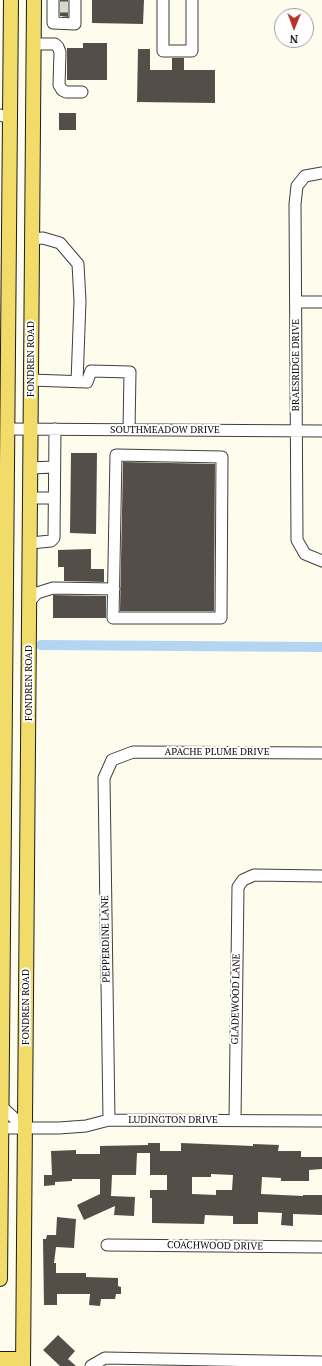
<!DOCTYPE html>
<html>
<head>
<meta charset="utf-8">
<style>
  body { margin:0 }
  #map { position:relative; width:322px; height:1366px; overflow:hidden; background:#fefcec; font-family:"PT Serif",serif }
  canvas { display:block }
  .north { position:absolute; left:274px; top:8px; width:40px; height:40px; box-sizing:border-box; background:#fff; border:1px solid #9e9e9e; border-radius:50%; rotate:181deg; font-size:11px; font-weight:700; line-height:16px; text-align:center; color:#0c0c0c }
  .north::after { content:''; display:block; margin:auto; width:14px; height:18px; background:#b4322c; clip-path:polygon(50% 0,100% 100%,50% 72%,0 100%) }
</style>
</head>
<body>
<div id="map">
<canvas width="322" height="1366"></canvas>
<div class="north">N</div>
</div>
<script>
const g = document.querySelector('canvas').getContext('2d');
g.lineJoin = 'round';
const shape = rows => new Path2D(rows.map(r => 'M' + r).join(''));
function trace(path, color, width, dash) { g.strokeStyle = color; g.lineWidth = width; g.lineCap = dash ? 'butt' : 'round'; g.setLineDash(dash || []); g.stroke(path); }
function fillPath(path, color) { g.fillStyle = color; g.fill(path, 'evenodd'); }
function write(font, color, halo, rows, align = 'center') {
  g.font = font + ' "PT Serif",serif'; g.lineWidth = 4; g.setLineDash([]); g.textBaseline = 'middle'; g.strokeStyle = halo; g.fillStyle = color; for (const [text, x, y, turn = 0] of rows) {
    g.save(); g.translate(x, y); g.rotate((+turn || 0) * Math.PI / 180); g.textAlign = isNaN(turn) ? turn : align; if (halo) g.strokeText(text, 0, 0); g.fillText(text, 0, 0); g.restore();
  }
}
const canal = shape([
  [41,645,322,647]
]);
const building = shape([
  [60,0,68,0,68,17,60,16],
  [92,0,144,0,143,24,92,23],
  [83,43,107,43,107,80,67,80,67,48,83,48],
  [138,49,150,49,150,70,172,70,172,58,184,58,184,70,215,70,215,103,137,102],
  [59,113,76,113,76,130,59,130],
  [71,453,97,453,96,534,70,533],
  [123,462,215,464,214,611,120,611],
  [91,549,91,569,104,569,104,582,64,581,64,567,58,567,58,550],
  [53,595,106,596,106,618,53,618],
  [148,1143,160,1143,160,1151,181,1151,181,1143,253,1146,253,1144,279,1145,278,1151,301,1151,301,1157,322,1157,322,1169,309,1170,309,1181,281,1181,281,1178,262,1177,261,1194,303,1196,303,1195,322,1195,322,1215,293,1214,293,1226,281,1225,282,1213,258,1212,258,1224,233,1224,233,1216,205,1215,204,1224,152,1223,152,1198,150,1198,150,1190,167,1190,167,1175,150,1175,150,1153,137,1153,136,1175,112,1175,111,1196,135,1197,134,1216,114,1215,115,1206,84,1220,77,1205,100,1194,100,1179,72,1179,72,1181,55,1182,55,1185,44,1186,44,1175,52,1175,51,1151,76,1150,76,1154,100,1154,100,1146,148,1145],
  [211,1174,233,1175,232,1190,216,1190,216,1195,192,1194,192,1177,211,1177],
  [57,1217,76,1219,74,1248,56,1247,54,1263,56,1263,56,1273,86,1273,86,1277,118,1278,118,1286,121,1287,121,1294,116,1294,115,1299,101,1299,100,1306,89,1305,90,1294,57,1294,57,1305,44,1305,43,1239,46,1239,47,1235,56,1235],
  [58,1335,75,1351,68,1359,76,1366,60,1366,43,1350]
]);
const minorTunnel = shape([
  [59,7,69,7]
]);
const minor = shape([
  [53,0,53,23,75,24,75,0],
  [163,0,163,51,192,51,192,0],
  [33,44,55,44,58,47,60,52,59,85,62,90,66,92,82,92],
  [0,115,10,118],
  [322,173,305,176,297,186,295,204,297,540,305,554,322,561],
  [32,239,43,238,60,243,78,264,80,301,77,382],
  [296,302,322,302],
  [31,380,87,382,91,371,130,372,129,430],
  [7,429,322,431],
  [116,455,222,457,221,618,113,618,116,455],
  [30,468,54,467],
  [30,498,54,498],
  [30,543,51,541,54,538,55,429],
  [29,602,37,593,53,588,114,589],
  [0,1105,25,1128],
  [109,1120,104,778,112,760,133,752,322,753],
  [235,1120,238,887,243,880,254,875,322,876],
  [0,1128,59,1128,86,1126,109,1120,322,1121],
  [107,1245,322,1247],
  [91,1366,105,1358,322,1362]
]);
const major = shape([
  [0,1279,11,0],
  [0,1359,23,1359],
  [23,1366,34,0]
]);
const streetNames = [
  ["FONDREN ROAD",31,359,-90],
  ["BRAESRIDGE DRIVE",296,365,-90],
  ["SOUTHMEADOW DRIVE",165,430],
  ["FONDREN ROAD",29,683,-90],
  ["APACHE PLUME DRIVE",217,752],
  ["PEPPERDINE LANE",106,939,-91],
  ["GLADEWOOD LANE",236,999,-89],
  ["FONDREN ROAD",26,1007,-90],
  ["LUDINGTON DRIVE",173,1120],
  ["COACHWOOD DRIVE",215,1246,1]
];
trace(canal, '#b4d5f2', 10);
fillPath(building, '#544e49');
trace(minorTunnel, '#dad8ca', 11, [11, 5.5]);
trace(minor, '#3f3f3f', 13);
trace(major, '#1d1d1d', 16);
trace(minor, '#fff', 11);
trace(major, '#f1dc6a', 14);
write('10px', '#0c0c0c', '#fff', streetNames);
</script>
</body>
</html>
